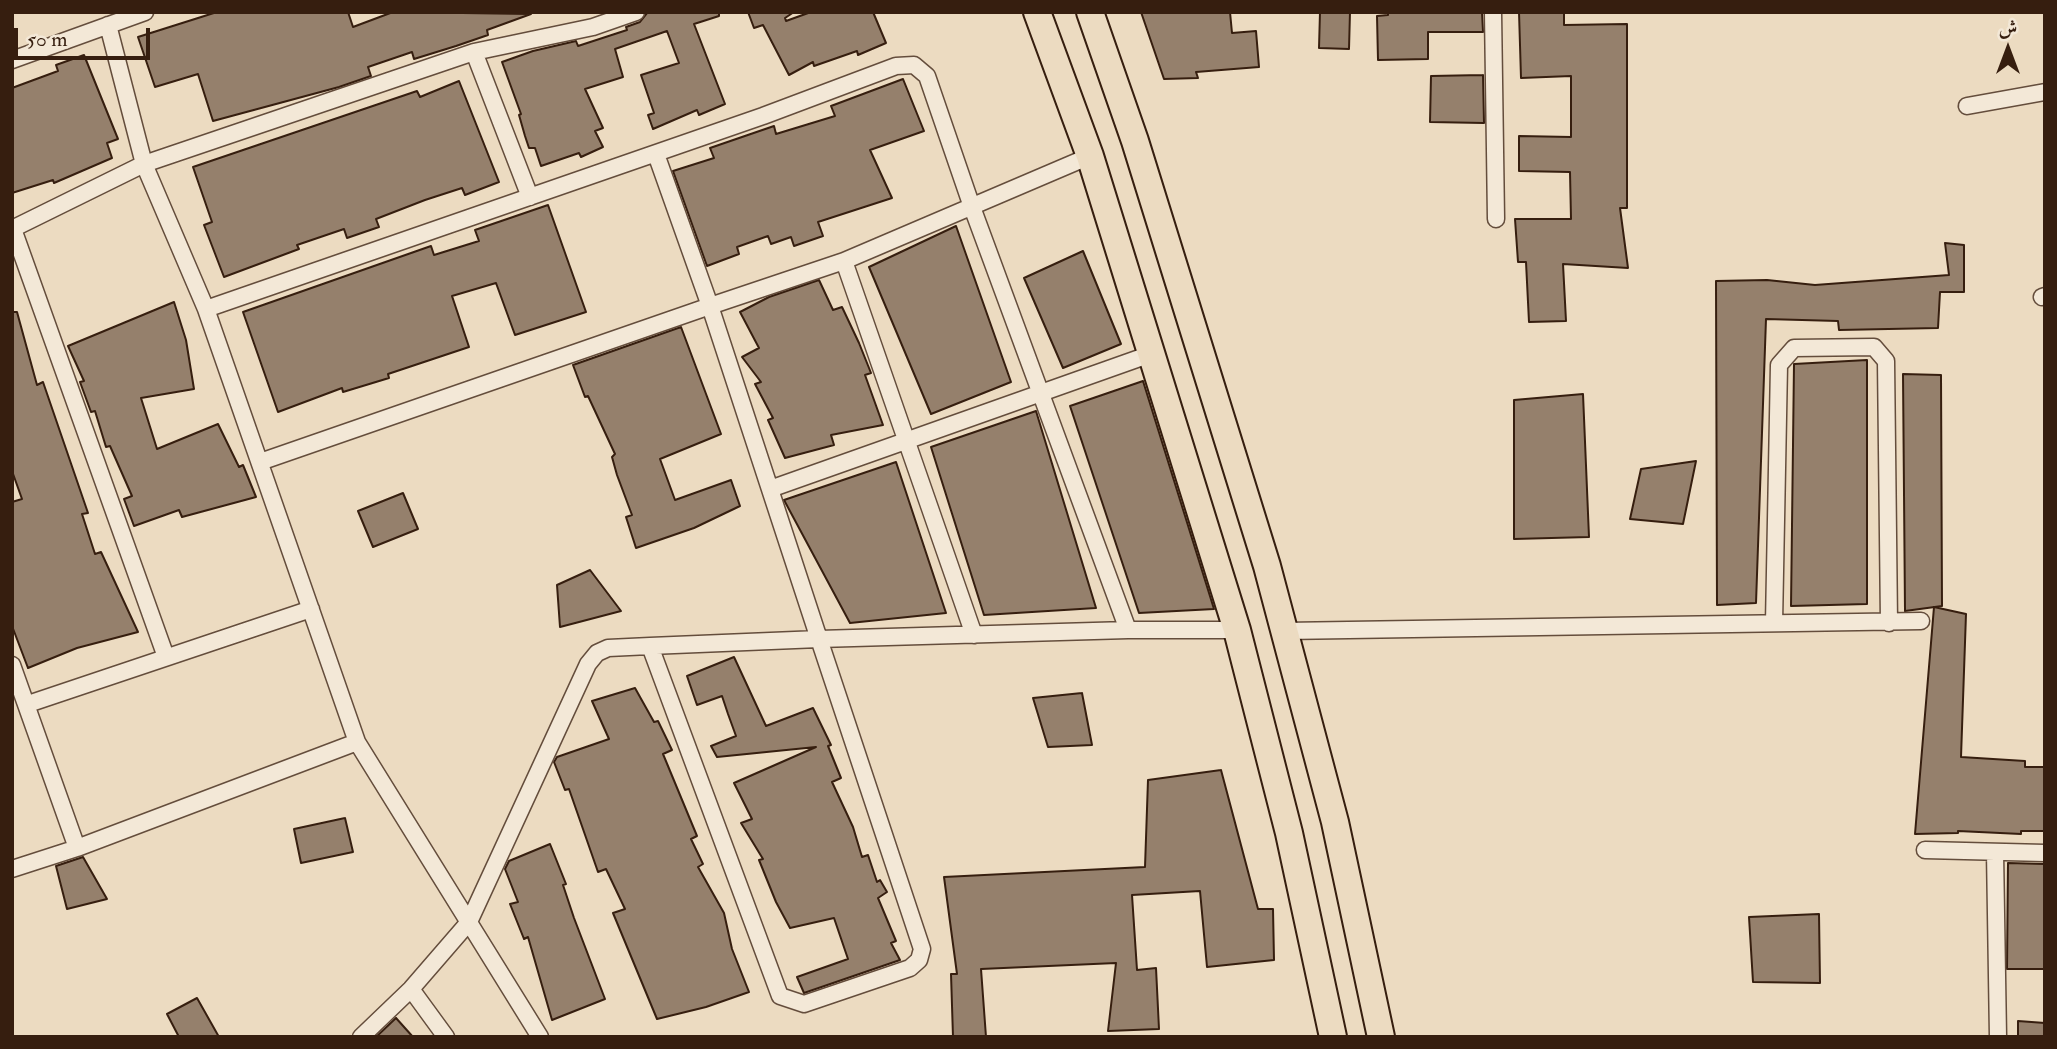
<!DOCTYPE html>
<html>
<head>
<meta charset="utf-8">
<style>
  body { margin:0 }
  #map { position:relative; width:2057px; height:1049px; overflow:hidden; background:#ecdbc1; font-family:"IM FELL Double Pica",Amiri,serif }
  canvas { display:block }
  .frame { position:absolute; inset:0; border:14px solid #361e0f; pointer-events:none }
  .north { position:absolute; left:1973px; top:14px; width:70px; height:70px; -webkit-text-stroke:5px #f3e8d7; paint-order:stroke; rotate:0deg; font-size:19px; font-weight:700; line-height:28px; text-align:center; color:#361e0f }
  .north::after { content:''; display:block; margin:auto; width:24px; height:32px; background:#361e0f; clip-path:polygon(50% 0,100% 100%,50% 72%,0 100%) }
  .scale { position:absolute; left:14px; top:28px; width:136px; height:32px; box-sizing:border-box; border:4px solid #361e0f; border-top:0; padding-left:9px; font-size:21px; line-height:24px; white-space:nowrap; color:#361e0f; -webkit-text-stroke:5px #f3e8d7; paint-order:stroke }
</style>
</head>
<body>
<div id="map">
<canvas width="2057" height="1049"></canvas>
<div class="frame"></div>
<div class="north">ش</div>
<div class="scale">50 m</div>
</div>
<script>
const g = document.querySelector('canvas').getContext('2d');
g.lineJoin = 'round';
function fillPath(path, color) { g.fillStyle = color; g.fill(path, 'evenodd'); }
const shape = rows => new Path2D(rows.map(r => 'M' + r).join(''));
function trace(path, color, width, dash) { g.strokeStyle = color; g.lineWidth = width; g.lineCap = dash ? 'butt' : 'round'; g.setLineDash(dash || []); g.stroke(path); }
const building = shape([
  [217,12,348,12,353,27,393,12,531,14,487,30,488,35,456,46,414,59,412,52,368,67,371,76,339,87,213,121,198,74,155,87,138,37,217,12],
  [648,12,719,12,719,16,694,24,725,104,699,115,697,110,653,129,648,115,654,113,641,75,679,63,667,31,615,49,623,77,585,89,603,128,595,131,603,147,581,157,579,153,541,166,535,148,529,148,525,136,519,115,521,114,502,62,533,51,576,41,578,46,627,30,626,27,640,22,648,12],
  [748,12,794,12,785,18,786,21,811,12,873,12,886,43,858,55,857,51,814,66,813,62,789,75,763,25,754,28,748,12],
  [1141,12,1230,12,1232,33,1256,31,1259,67,1196,72,1198,78,1164,79,1141,12],
  [1320,12,1350,12,1349,49,1319,48,1320,12],
  [1388,12,1482,12,1483,32,1428,32,1428,59,1378,60,1377,16,1388,15,1388,12],
  [1519,12,1564,12,1564,25,1627,24,1627,208,1620,208,1628,268,1563,264,1566,321,1529,322,1526,262,1518,262,1515,219,1571,219,1570,172,1519,171,1519,136,1571,137,1571,76,1521,78,1519,12],
  [84,55,118,139,107,143,112,158,54,183,53,180,12,193,12,88,58,71,56,65,84,55],
  [1483,75,1484,123,1430,122,1431,76,1483,75],
  [903,79,924,131,870,150,892,198,818,222,823,236,794,246,791,237,771,244,768,236,737,247,739,254,707,266,673,171,714,158,710,148,774,126,776,134,835,116,831,106,903,79],
  [459,81,499,182,465,195,462,188,425,200,376,219,379,227,347,238,344,229,297,245,299,249,224,277,204,225,212,222,193,167,417,91,420,97,459,81],
  [548,205,586,312,515,335,496,283,452,296,469,347,388,374,389,378,343,392,342,388,278,412,243,312,431,246,434,255,479,241,475,230,548,205],
  [956,226,1011,382,931,414,869,267,956,226],
  [1945,243,1964,245,1964,292,1940,292,1938,328,1839,330,1838,321,1766,319,1756,603,1717,605,1716,281,1767,280,1815,285,1949,275,1945,243],
  [1083,251,1121,344,1063,368,1024,278,1083,251],
  [819,280,833,310,842,307,859,343,871,373,865,375,883,425,831,435,834,445,785,458,768,420,773,418,755,384,761,382,742,357,759,348,740,312,769,297,819,280],
  [174,302,186,340,194,389,141,398,157,449,218,424,239,467,243,465,256,497,182,517,179,510,134,526,124,499,132,496,110,446,106,447,95,411,91,412,80,382,84,381,68,346,174,302],
  [12,312,17,312,37,385,43,382,88,513,82,514,95,554,101,552,138,632,77,648,28,668,12,626,12,502,22,499,12,471,12,312],
  [681,327,721,434,660,459,675,500,731,480,740,506,694,528,636,548,626,517,632,515,617,475,612,457,615,454,588,396,585,397,573,365,681,327],
  [1867,360,1867,604,1791,606,1794,364,1867,360],
  [1903,374,1941,375,1942,606,1905,611,1903,374],
  [1143,381,1214,609,1139,613,1070,406,1143,381],
  [1583,394,1589,537,1514,539,1514,400,1583,394],
  [1036,411,1096,608,984,615,931,447,1036,411],
  [1696,461,1683,524,1630,519,1641,469,1696,461],
  [896,462,946,613,850,623,784,500,896,462],
  [403,493,418,529,373,547,358,511,403,493],
  [590,570,621,611,560,627,557,585,590,570],
  [1934,607,1966,614,1961,757,2025,761,2025,767,2045,767,2045,831,2021,831,2021,834,1958,831,1958,833,1915,834,1934,607],
  [734,657,766,726,813,708,831,745,828,746,841,778,832,782,853,827,862,857,868,855,877,882,880,880,887,892,878,898,896,941,891,943,900,960,804,993,797,977,848,959,834,918,790,928,776,902,759,860,763,859,741,823,752,819,734,783,816,747,717,757,711,746,736,736,728,714,722,696,697,705,687,676,734,657],
  [635,688,654,722,658,721,672,750,663,754,697,836,691,839,703,864,698,867,724,913,732,949,749,992,706,1007,657,1019,613,913,625,909,606,869,598,872,569,789,565,790,554,762,557,757,609,739,592,701,635,688],
  [1082,693,1092,745,1048,747,1033,698,1082,693],
  [1221,770,1258,909,1273,909,1274,960,1207,967,1200,891,1132,895,1137,970,1156,968,1159,1029,1108,1031,1116,963,981,969,986,1037,953,1037,951,974,957,974,944,877,1145,867,1148,780,1221,770],
  [345,818,353,852,301,863,294,829,345,818],
  [550,844,566,884,563,885,574,918,605,999,552,1020,528,937,524,939,510,904,518,902,505,869,509,861,550,844],
  [83,857,107,899,67,909,56,866,83,857],
  [2008,863,2045,864,2045,969,2007,969,2008,863],
  [1819,914,1820,983,1753,982,1749,917,1819,914],
  [197,998,219,1037,179,1037,167,1014,197,998],
  [396,1018,413,1037,376,1037,396,1018],
  [2018,1021,2045,1023,2045,1037,2018,1037,2018,1021]
]);
const street = shape([
  [1493,12,1496,219],
  [108,25,144,164,206,309,357,742,540,1037],
  [474,52,530,197],
  [12,60,145,12],
  [1967,106,2045,92],
  [1090,156,844,261,710,306,819,639,1128,630,1237,630],
  [12,229,144,164,474,52,593,27,636,12],
  [13,229,166,657],
  [844,261,974,635],
  [2042,297,2045,296],
  [206,309,763,116,896,66,914,65,927,76,972,207,1128,630],
  [260,462,710,306,656,154],
  [770,489,1151,354],
  [1774,623,1779,365,1794,348,1874,347,1886,361,1889,623],
  [1285,631,1921,621],
  [12,665,77,848],
  [28,704,311,609],
  [1925,850,2045,853],
  [1995,852,1998,1037],
  [12,869,77,848,357,742],
  [411,989,446,1037],
  [361,1037,411,989,469,922,588,664,597,653,608,648,650,646,819,639,922,949,919,960,910,968,804,1004,780,996,650,646]
]);
const primary = shape([
  [1037,12,1090,156,1237,630,1289,833,1333,1037],
  [1090,12,1135,141,1267,566,1335,822,1381,1037]
]);
fillPath(building, '#95806c');
trace(building, '#361e0f', 2);
trace(street, '#644d3c', 19);
trace(primary, '#361e0f', 30);
trace(street, '#f3e8d7', 16);
trace(primary, '#ecdbc1', 26);
</script>
</body>
</html>
